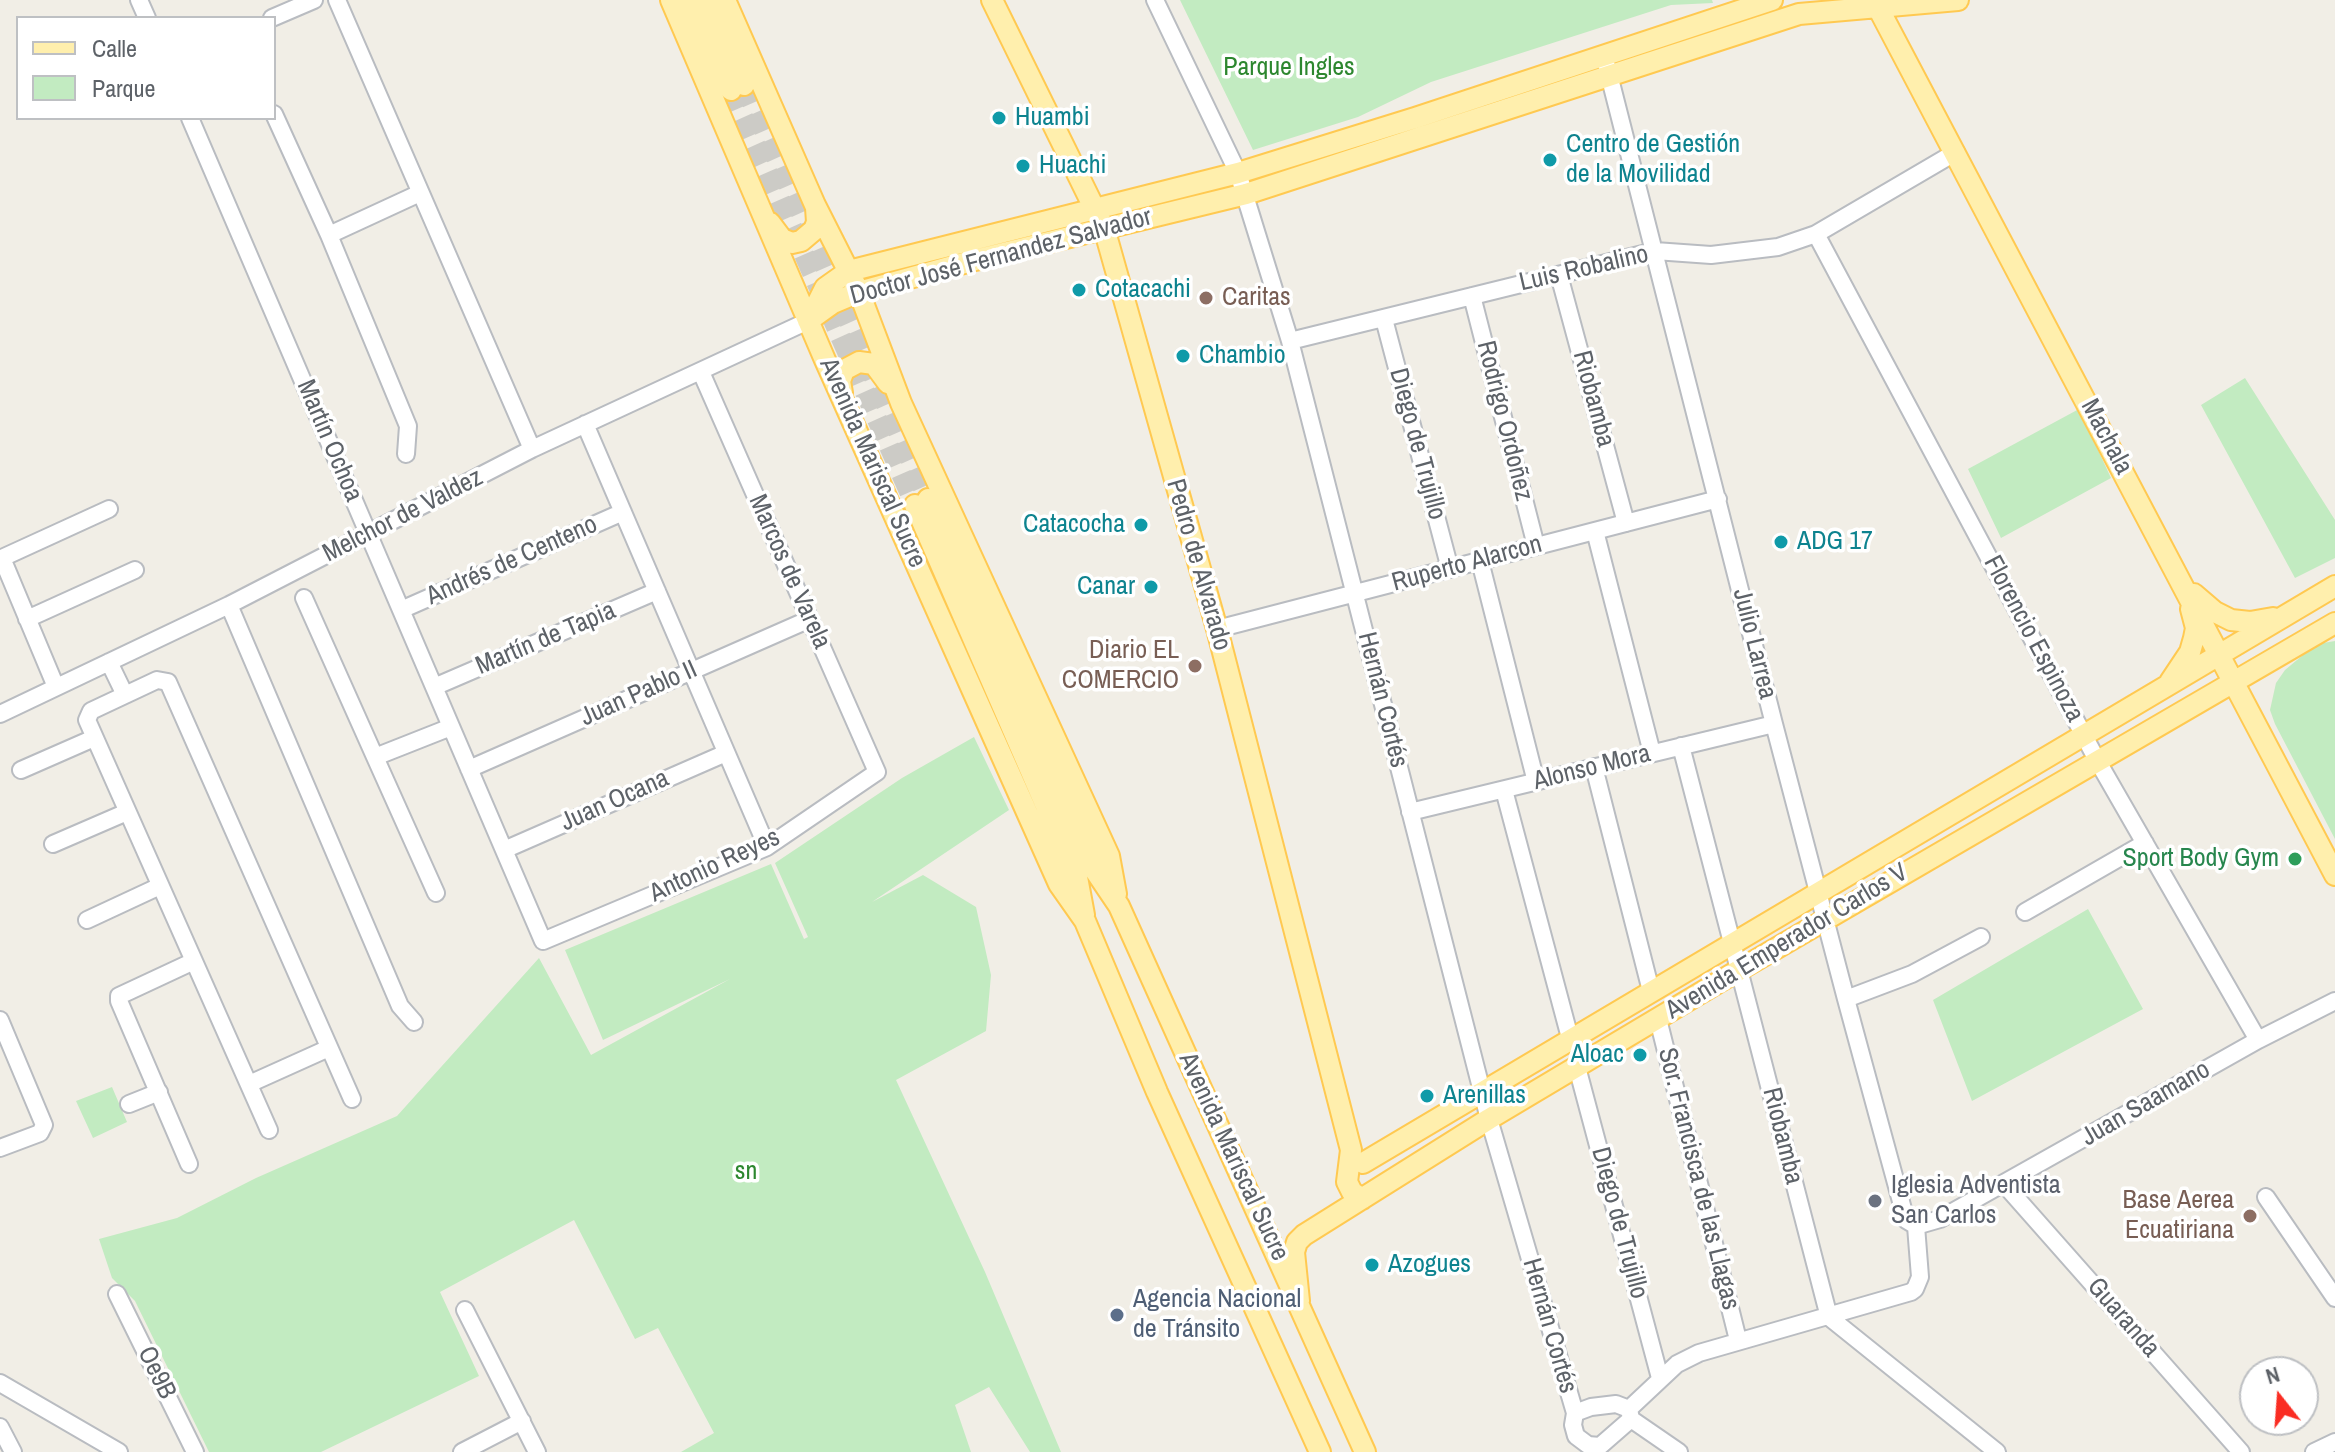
<!DOCTYPE html>
<html>
<head>
<meta charset="utf-8">
<style>
  body { margin:0 }
  #map { position:relative; width:2335px; height:1452px; overflow:hidden; background:#f1eee6; font-family:"Archivo Narrow",sans-serif }
  canvas { display:block }
  .legend { position:absolute; left:16px; top:16px; width:260px; height:104px; box-sizing:border-box; background:#fff; border:2px solid #bec0c3; margin:0; padding:10px 14px; list-style:none; font-size:24px; color:#5d6268 }
  .legend li { display:flex; align-items:center; gap:16px; height:40px }
  .legend b { width:40px; border:2px solid #bec0c3 }
  .north { position:absolute; left:2239px; top:1356px; width:80px; height:80px; box-sizing:border-box; background:#fff; border:2px solid #bec0c3; border-radius:50%; rotate:343deg; font-size:22px; font-weight:700; line-height:32px; text-align:center; color:#5d6268 }
  .north::after { content:''; display:block; margin:auto; width:28px; height:36px; background:#fa2d23; clip-path:polygon(50% 0,100% 100%,50% 72%,0 100%) }
</style>
</head>
<body>
<div id="map">
<canvas width="2335" height="1452"></canvas>
<ul class="legend">
<li><b style="height:10px;background:#ffefad"></b>Calle</li>
<li><b style="height:22px;background:#c2ebc1"></b>Parque</li>
</ul>
<div class="north">N</div>
</div>
<script>
const g = document.querySelector('canvas').getContext('2d');
g.lineJoin = 'round';
function fillPath(path, color) { g.fillStyle = color; g.fill(path, 'evenodd'); }
const shape = rows => new Path2D(rows.map(r => 'M' + r).join(''));
function trace(path, color, width, dash) { g.strokeStyle = color; g.lineWidth = width; g.lineCap = dash ? 'butt' : 'round'; g.setLineDash(dash || []); g.stroke(path); }
function write(font, color, halo, rows, align = 'center') {
  g.font = font + ' "Archivo Narrow",sans-serif'; g.lineWidth = 7; g.setLineDash([]); g.textBaseline = 'middle'; g.strokeStyle = halo; g.fillStyle = color; for (const [text, x, y, turn = 0] of rows) {
    g.save(); g.translate(x, y); g.rotate((+turn || 0) * Math.PI / 180); g.textAlign = isNaN(turn) ? turn : align; if (halo) g.strokeText(text, 0, 0); g.fillText(text, 0, 0); g.restore();
  }
}
const green = shape([
  [1180,0,1712,0,1713,3,1671,5,1431,82,1358,117,1253,150],
  [2245,378,2335,520,2335,558,2295,578,2201,405],
  [2079,409,2111,478,2001,538,1968,469],
  [2335,641,2335,839,2275,724,2270,710,2276,683,2285,670,2303,655,2323,643],
  [974,737,1009,810,872,902,923,875,976,907,991,975,986,1031,896,1080,985,1272,1061,1452,1030,1452,989,1387,955,1405,971,1452,681,1452,714,1433,658,1328,635,1339,574,1220,440,1292,479,1376,321,1452,209,1452,135,1301,112,1278,99,1239,177,1218,256,1178,397,1116,539,958,591,1055,730,979,603,1040,565,950,771,864,804,939,808,937,775,863,902,778],
  [2088,909,2143,1009,1972,1101,1933,1000],
  [112,1087,127,1122,93,1138,76,1101]
]);
const majorTunnel = shape([
  [744,85,928,499],
  [731,90,915,505]
]);
const minor = shape([
  [139,0,147,18],
  [337,0,532,449],
  [1155,0,1238,173,1290,341,1489,1119,1575,1413,1573,1425,1576,1436,1588,1445,1600,1446,1631,1419],
  [272,18,314,0],
  [1604,55,1774,724,1846,999,1906,1220,1916,1226],
  [274,114,329,235,408,426,406,454],
  [190,118,543,941,767,847,877,772,701,372],
  [1816,234,2097,760,2258,1040],
  [329,235,420,193],
  [1559,275,1626,523],
  [1472,296,1536,546],
  [1384,319,1450,569],
  [1290,341,1655,251,1711,255,1778,247,1816,234,1956,152],
  [585,424,767,847],
  [1595,531,1652,753],
  [1480,561,1536,782],
  [304,598,375,757],
  [229,605,400,1006,414,1022],
  [401,610,623,512],
  [27,619,135,570],
  [1217,629,1718,499],
  [109,662,125,695],
  [56,687,2,558,109,509],
  [434,687,657,591],
  [0,714,229,605,532,449,808,321],
  [1681,746,1829,1317,1997,1452],
  [1594,767,1651,991],
  [469,769,810,619],
  [21,770,94,738],
  [1504,790,1570,1038],
  [1410,812,1774,724],
  [53,844,127,812],
  [504,850,726,753],
  [436,893,375,757,451,727],
  [2025,912,2145,843],
  [87,920,160,886],
  [1846,999,1912,974,1981,937],
  [1658,1019,1738,1340],
  [0,1020,44,1125,40,1133,0,1148],
  [1577,1067,1660,1378],
  [249,1084,329,1048],
  [129,1104,159,1092],
  [269,1130,87,720,91,711,157,680,168,682,352,1099],
  [189,1164,119,1001,119,996,194,961],
  [2004,1184,2241,1452],
  [2266,1197,2335,1298],
  [1916,1226,1940,1219,2258,1040,2335,1001],
  [117,1294,195,1452],
  [465,1310,537,1452],
  [0,1383,119,1452],
  [1629,1409,1677,1364,1699,1353,1911,1292,1915,1289,1920,1277,1916,1226],
  [1575,1413,1591,1407,1616,1404,1629,1409,1631,1419],
  [1631,1419,1679,1452],
  [0,1427,13,1452],
  [462,1452,522,1421],
  [2314,1452,2335,1442]
]);
const major = shape([
  [671,0,825,360,1059,884,1085,921,1157,1092,1320,1452],
  [692,0,731,90],
  [707,0,744,85],
  [725,0,815,205,859,292,901,403,1109,856,1116,894],
  [992,0,1104,228,1217,629,1351,1150,1347,1182,1352,1192,1362,1199],
  [1874,0,2335,875],
  [770,223,782,239,792,243,801,241,814,230,817,222,816,208],
  [810,318,825,288,849,271,1238,173,1415,118,1772,0],
  [808,321,833,303,859,292,975,260,1246,194,1799,14,1958,0],
  [842,393,840,381,844,370,859,362,874,364,888,383],
  [928,499,1094,869,1119,906,1365,1452],
  [915,505,1077,877,1084,915],
  [2194,594,2215,612,2231,620,2250,622,2273,618],
  [2170,682,2190,652,2194,638,2196,628,2191,609],
  [1363,1163,2335,586],
  [1299,1301,1294,1252,1297,1242,1304,1235,1489,1119,1739,970,2335,623]
]);
const markers = [
  [999,118,8,"#0f9aa8"],
  [1550,160,8,"#0f9aa8"],
  [1023,166,8,"#0f9aa8"],
  [1079,290,8,"#0f9aa8"],
  [1206,298,8,"#8d6e63"],
  [1183,356,8,"#0f9aa8"],
  [1141,525,8,"#0f9aa8"],
  [1781,542,8,"#0f9aa8"],
  [1151,587,8,"#0f9aa8"],
  [1195,666,8,"#8d6e63"],
  [2295,859,8,"#2e9e5b"],
  [1640,1055,8,"#0f9aa8"],
  [1427,1096,8,"#0f9aa8"],
  [1875,1201,8,"#6b7280"],
  [2250,1216,8,"#8d6e63"],
  [1372,1265,8,"#0f9aa8"],
  [1117,1315,8,"#5c6f8a"]
];
const parkNames = [
  ["Parque Ingles",1289,68],
  ["sn",746,1172]
];
const cultureNames = [
  ["Huambi",1015,118],
  ["Centro de Gestión",1566,145],
  ["de la Movilidad",1566,175],
  ["Huachi",1039,166],
  ["Cotacachi",1095,290],
  ["Chambio",1199,356],
  ["Catacocha",1125,525,"right"],
  ["ADG 17",1797,542],
  ["Canar",1135,587,"right"],
  ["Aloac",1624,1055,"right"],
  ["Arenillas",1443,1096],
  ["Azogues",1388,1265]
];
const streetNames = [
  ["Doctor José Fernandez Salvador",1001,257,-15],
  ["Luis Robalino",1584,269,-13],
  ["Riobamba",1593,399,75],
  ["Rodrigo Ordoñez",1504,421,76],
  ["Machala",2106,437,62],
  ["Martín Ochoa",329,441,67],
  ["Diego de Trujillo",1417,444,75],
  ["Avenida Mariscal Sucre",872,463,66],
  ["Melchor de Valdez",403,516,-27],
  ["Andrés de Centeno",512,561,-24],
  ["Ruperto Alarcon",1467,564,-15],
  ["Pedro de Alvarado",1198,565,74],
  ["Marcos de Varela",789,572,66],
  ["Martín de Tapia",546,639,-23],
  ["Florencio Espinoza",2033,639,62],
  ["Julio Larrea",1754,644,76],
  ["Juan Pablo II",639,694,-24],
  ["Hernán Cortés",1382,700,76],
  ["Alonso Mora",1592,768,-14],
  ["Juan Ocana",615,801,-24],
  ["Antonio Reyes",715,866,-25],
  ["Avenida Emperador Carlos V",1787,942,-31],
  ["Juan Saamano",2146,1104,-30],
  ["Riobamba",1782,1136,76],
  ["Avenida Mariscal Sucre",1233,1157,65],
  ["Sor. Francisca de las Llagas",1698,1179,76],
  ["Diego de Trujillo",1619,1223,75],
  ["Guaranda",2123,1318,49],
  ["Hernán Cortés",1549,1326,74],
  ["Oe9B",156,1373,64]
];
const educationNames = [
  ["Caritas",1222,298,"left"],
  ["Diario EL",1179,651],
  ["COMERCIO",1179,681],
  ["Base Aerea",2234,1201],
  ["Ecuatiriana",2234,1231]
];
const leisureNames = [
  ["Sport Body Gym",2279,859]
];
const worshipNames = [
  ["Iglesia Adventista",1891,1186],
  ["San Carlos",1891,1216]
];
const serviceNames = [
  ["Agencia Nacional",1133,1300],
  ["de Tránsito",1133,1330]
];
fillPath(green, '#c2ebc1');
trace(majorTunnel, '#cccbc6', 20, [20, 10]);
trace(minor, '#b9bcc1', 20);
trace(major, '#ffc951', 24);
trace(minor, '#fff', 16);
trace(major, '#ffefad', 20);
for (const [x, y, r, color] of markers) { const dot = new Path2D(); dot.arc(x, y, r, 0, 2 * Math.PI); g.fillStyle = color; g.fill(dot); trace(dot, '#fff', 3); }
write('26px', '#2d872f', '#fff', parkNames);
write('26px', '#0d838f', '#fff', cultureNames, 'left');
write('26px', '#5d6268', '#fff', streetNames);
write('26px', '#785e54', '#fff', educationNames, 'right');
write('26px', '#27864d', '#fff', leisureNames, 'right');
write('26px', '#5b616d', '#fff', worshipNames, 'left');
write('26px', '#4e5e75', '#fff', serviceNames, 'left');
</script>
</body>
</html>
